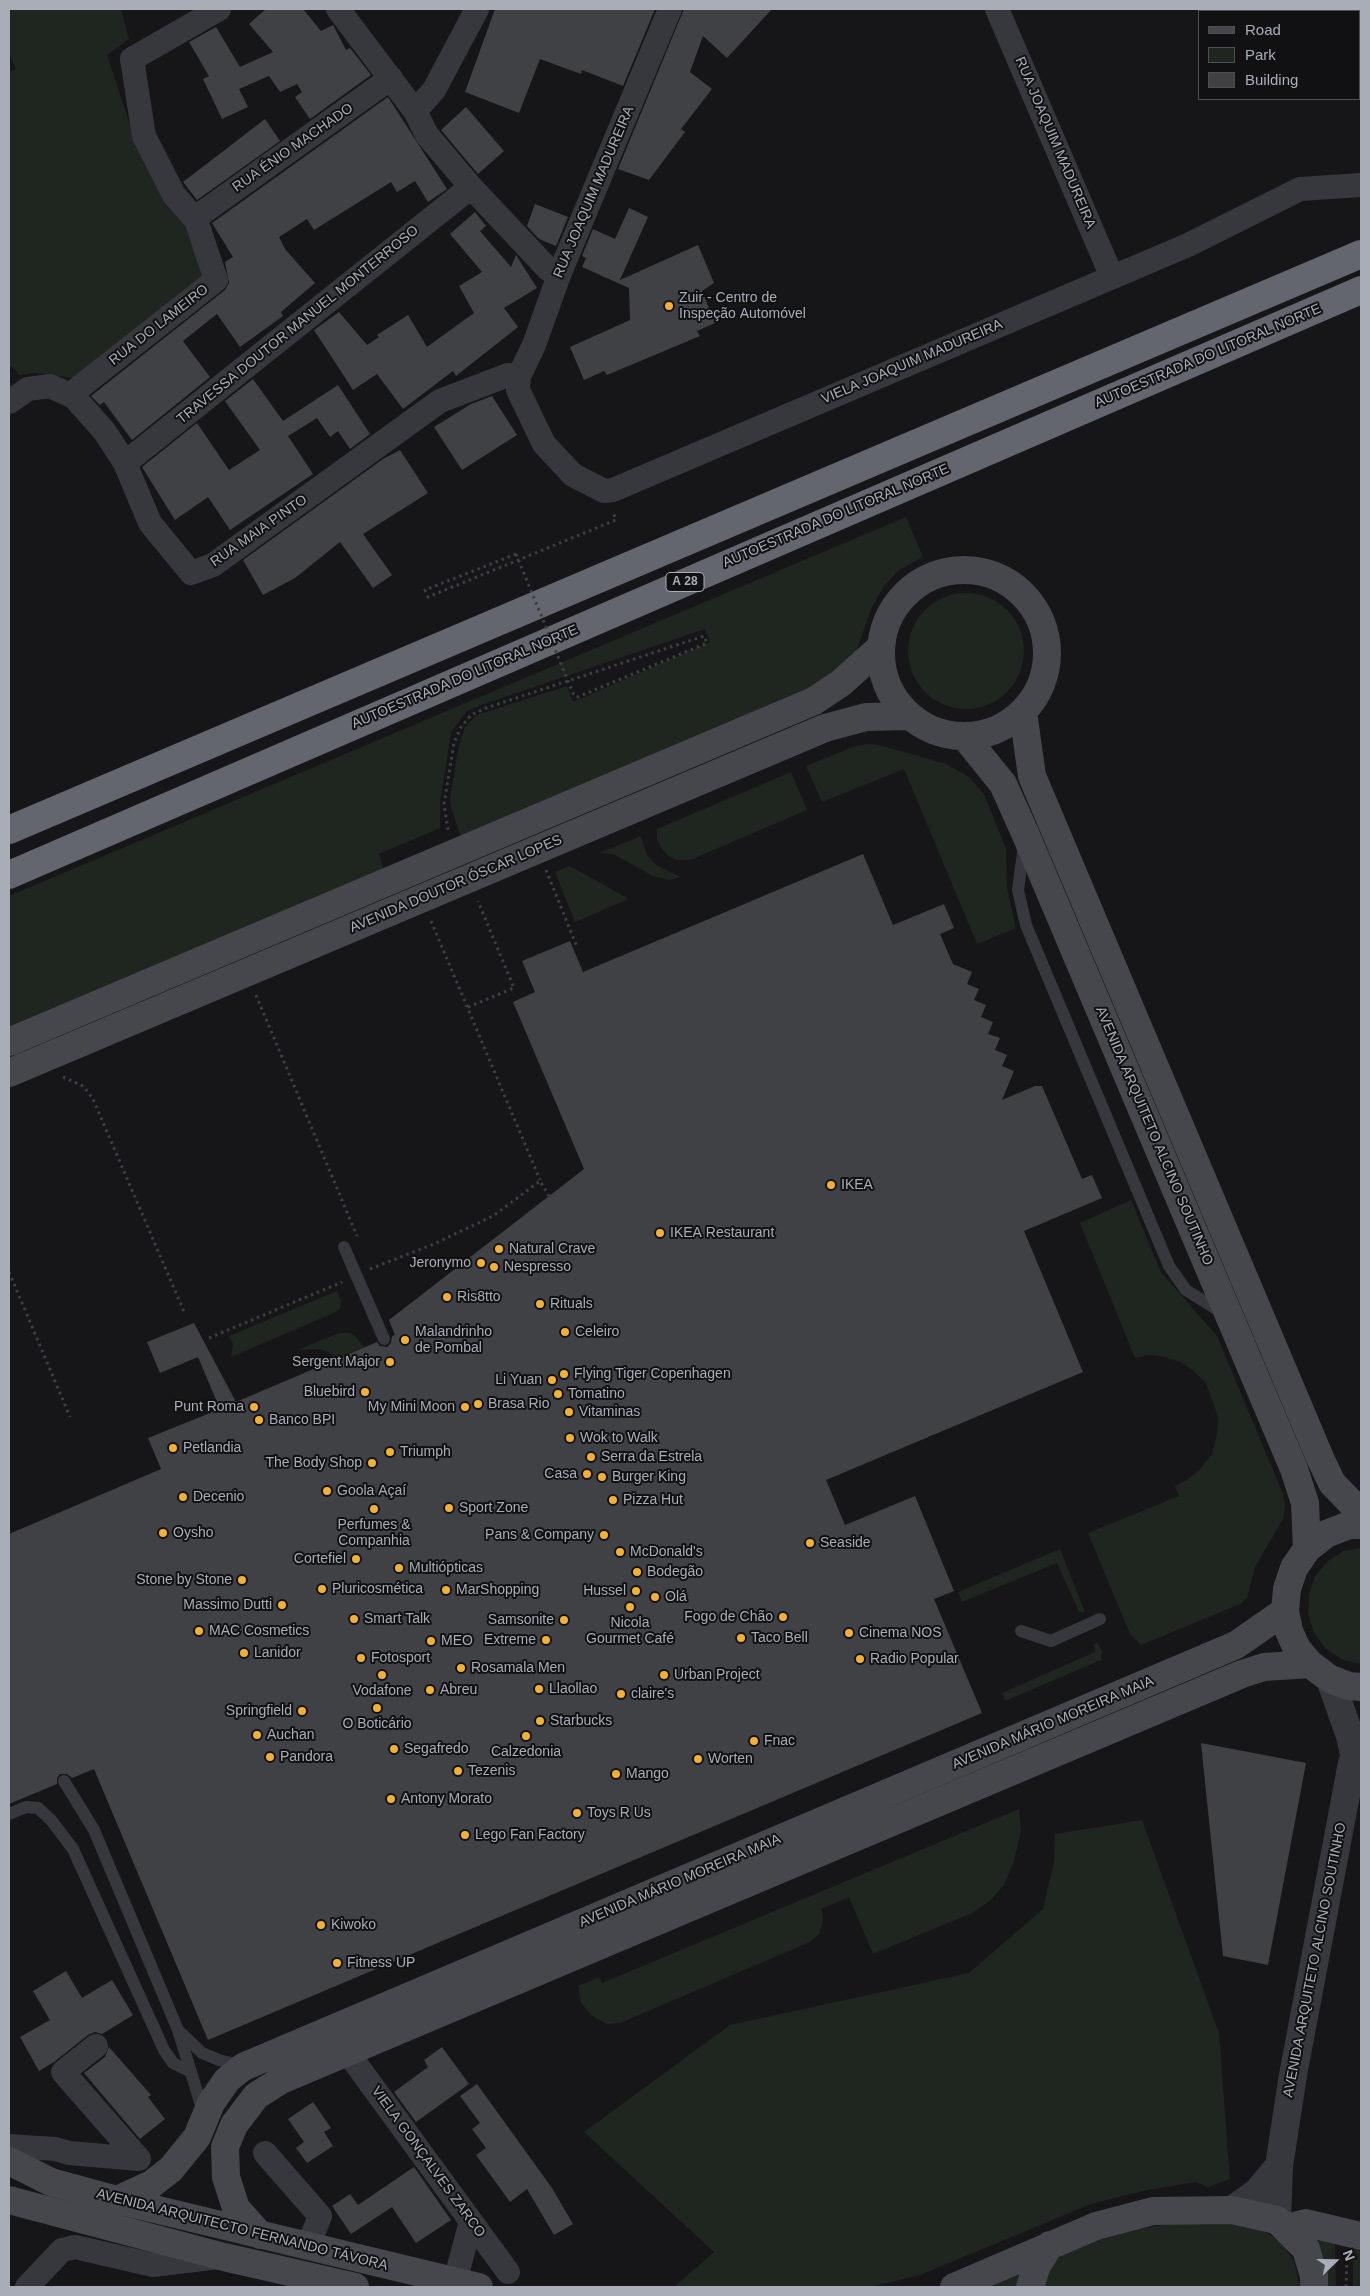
<!DOCTYPE html>
<html>
<head>
<meta charset="utf-8">
<style>
  body { margin:0 }
  #map { position:relative; width:1370px; height:2296px; overflow:hidden; background:#161618; font-family:Helvetica,sans-serif }
  canvas { display:block }
  .frame { position:absolute; inset:0; border:10px solid #a8adb8; pointer-events:none }
  .legend { position:absolute; left:1198px; top:10px; width:162px; height:90px; box-sizing:border-box; background:#111113; border:1px solid #4d4f55; margin:0; padding:6px 9px; list-style:none; font-size:15px; color:#a8adb8 }
  .legend li { display:flex; align-items:center; gap:10px; height:25px }
  .legend b { width:25px; border:1px solid #4d4f55 }
  .north { position:absolute; left:1310px; top:2236px; width:50px; height:50px; -webkit-text-stroke:4px #111113; paint-order:stroke; rotate:68deg; font-size:14px; font-weight:700; line-height:20px; text-align:center; color:#a8adb8 }
  .north::after { content:''; display:block; margin:auto; width:18px; height:22px; background:#a8adb8; clip-path:polygon(50% 0,100% 100%,50% 72%,0 100%) }
</style>
</head>
<body>
<div id="map">
<canvas width="1370" height="2296"></canvas>
<div class="frame"></div>
<ul class="legend">
<li><b style="height:6px;background:#45474d"></b>Road</li>
<li><b style="height:14px;background:#1e261f"></b>Park</li>
<li><b style="height:14px;background:#404145"></b>Building</li>
</ul>
<div class="north">N</div>
</div>
<script>
const g = document.querySelector('canvas').getContext('2d');
g.lineJoin = 'round';
function fillPath(path, color) { g.fillStyle = color; g.fill(path, 'evenodd'); }
const shape = rows => new Path2D(rows.map(r => 'M' + r).join(''));
function trace(path, color, width, dash) { g.strokeStyle = color; g.lineWidth = width; g.lineCap = dash ? 'butt' : 'round'; g.setLineDash(dash || []); g.stroke(path); }
function write(font, color, halo, rows, align = 'center') {
  g.font = font + ' Helvetica,sans-serif'; g.lineWidth = 4; g.setLineDash([]); g.textBaseline = 'middle'; g.strokeStyle = halo; g.fillStyle = color; for (const [text, x, y, turn = 0] of rows) {
    g.save(); g.translate(x, y); g.rotate((+turn || 0) * Math.PI / 180); g.textAlign = isNaN(turn) ? turn : align; if (halo) g.strokeText(text, 0, 0); g.fillText(text, 0, 0); g.restore();
  }
}
const green = shape([
  [9,9,121,9,129,39,107,55,140,155,182,219,206,276,75,378,35,373,20,375,9,364,9,72,16,69,9,53],
  [906,517,923,557,899,570,884,586,872,607,856,652,818,686,461,837,451,808,450,798,459,745,465,727,477,715,567,686,573,702,710,642,705,629,481,705,467,711,451,732,440,804,440,828,379,854,384,870,9,1029,9,896],
  '908 651a58 58 0 1 1 116 0a58 58 0 1 1-116 0Z',
  [866,744,879,745,946,764,968,776,984,794,1006,849,1007,888,1016,928,977,944,904,769,822,802,806,766,853,747],
  [791,772,807,810,690,860,677,860,667,855,661,848,657,839,657,829],
  [641,836,647,855,656,865,680,877,670,880,653,876,613,854,599,853],
  [569,866,577,870,629,899,575,922,555,872],
  [1131,1200,1161,1272,1217,1336,1283,1494,1285,1506,1283,1519,1255,1567,1247,1598,1240,1604,1141,1645,1130,1634,1088,1533,1179,1496,1175,1486,1187,1480,1200,1469,1212,1454,1217,1434,1218,1416,1206,1383,1194,1371,1180,1362,1160,1356,1147,1355,1135,1358,1080,1223],
  [337,1291,341,1301,340,1308,336,1312,231,1357,233,1344,229,1336],
  [339,1333,350,1333,356,1337,364,1347,337,1359,330,1353,320,1349,297,1350],
  [1361,1548,1361,1664,1360,1664,1341,1659,1325,1648,1314,1632,1308,1614,1309,1594,1315,1576,1328,1561,1344,1551],
  [1060,1549,1085,1612,1079,1612,1057,1563,962,1602,958,1592],
  [1097,1642,1102,1651,1101,1660,1005,1701,1002,1693,1095,1652,1094,1645],
  [1019,1809,1021,1831,1014,1861,1004,1885,991,1900,972,1913,873,1954,849,1897,822,1909,823,1921,819,1934,810,1942,620,2023,607,2024,592,2016,581,2003,578,1986,599,1977,602,1983],
  [1142,1820,1219,2033,1230,2179,1208,2187,1196,2182,1147,2190,1091,2204,920,2275,871,2287,674,2287,714,2252,584,2132,730,2025,969,1973,1043,1909,1054,1862,1055,1834],
  [1175,2223,1229,2223,1257,2226,1280,2242,1294,2261,1300,2287,1040,2287,1047,2270,1068,2250,1114,2233],
  [1305,2236,1335,2241,1336,2287,1326,2287],
  [1353,2247,1361,2248,1361,2287,1353,2287],
  [1021,2269,1015,2287,996,2287,995,2282]
]);
const building = shape([
  [266,9,303,9,321,31,333,25,346,50,350,48,371,75,310,119,295,97,302,92,297,84,280,92,269,76,239,89,248,107,222,119,203,79,209,76,189,42,216,27,240,67,273,52,249,24],
  [495,9,655,9,623,86,582,70,581,74,540,59,519,113,465,92],
  [684,9,772,9,727,58,703,36,690,72,712,89,681,129,685,132,649,180,618,169],
  [388,97,447,189,428,202,415,181,397,192,391,182,314,230,307,219,279,237,285,249,315,283,281,312,283,316,240,347,217,314,183,341,210,377,132,440,104,402,100,405,91,396,225,290,229,283,225,262,233,257,212,223],
  [466,107,504,151,478,174,441,130],
  [265,119,280,141,197,200,183,182],
  [535,204,568,217,556,246,539,239,527,226],
  [629,208,648,217,620,280,698,245,714,283,702,291,715,323,697,331,700,336,607,375,604,371,584,380,570,347,630,320,629,288,582,267,586,258,582,256,593,229,615,239],
  [475,212,486,226,480,231,511,267,516,255,537,288,504,308,518,327,456,376,453,371,403,409,377,374,353,390,314,330,339,312,367,345,379,337,377,335,408,315,427,347,474,313,459,286,482,272,450,234],
  [253,379,283,421,338,385,370,434,350,449,338,431,330,437,317,418,288,436,313,474,230,530,208,497,175,520,142,467,197,423,229,470,260,450,225,401],
  [492,396,517,435,462,470,434,427,471,404],
  [400,450,428,493,363,534,392,575,373,588,340,542,295,578,263,595,243,560,383,459],
  [863,854,893,925,944,904,954,928,940,934,953,964,972,972,967,984,979,989,974,1000,986,1005,981,1017,993,1022,988,1034,1000,1038,995,1050,1007,1055,1002,1066,1014,1071,1002,1100,1035,1086,1042,1086,1082,1179,1092,1175,1102,1198,1024,1231,1083,1372,826,1480,845,1525,915,1496,954,1591,934,1599,982,1713,208,2040,94,1769,72,1778,67,1774,60,1774,57,1778,57,1784,9,1804,9,1534,161,1469,148,1438,220,1409,198,1357,160,1373,147,1342,194,1323,236,1402,377,1342,380,1346,387,1347,391,1343,392,1336,395,1335,389,1320,584,1169,513,1002,535,992,522,961,570,941,583,972],
  [1201,1743,1306,1763,1268,1965,1223,1956],
  [66,1971,82,1998,112,1980,133,2015,102,2034,95,2032,88,2035,54,2062,39,2071,20,2037,50,2020,33,1991],
  [109,2047,151,2095,148,2097,165,2119,140,2139,84,2073,105,2057],
  [442,2047,469,2084,416,2122,394,2092,428,2067,424,2060],
  [477,2084,552,2188,573,2224,554,2235,527,2189,510,2202,476,2155,486,2148,472,2129,480,2123,460,2096],
  [313,2102,331,2128,324,2132,333,2146,307,2163,296,2148,304,2142,288,2119],
  [414,2167,451,2220,416,2243,392,2207,351,2234,332,2206,350,2194,358,2205]
]);
const path = shape([
  [516,554,425,590,428,597,616,520,613,512],
  [448,830,444,804,454,743,461,727,471,715,486,708,704,636,707,643,575,698],
  [546,870,577,947],
  [431,921,540,1180],
  [256,995,357,1236],
  [468,1007,514,988,478,901],
  [63,1077,83,1086,93,1099,185,1314],
  [370,1269,434,1244,493,1216,540,1181,549,1196],
  [9,1272,70,1417],
  [209,1338,342,1282],
  [1346,2287,1347,2256]
]);
const service = shape([
  [1024,845,1018,890,1026,925,1169,1266,1186,1290,1224,1314],
  [344,1247,384,1339],
  [1021,1631,1051,1641,1100,1619],
  [64,1781,94,1830,178,2030,191,2072],
  [9,1814,26,1807,38,1808,51,1820,73,1849,164,2050,173,2063,191,2072,203,2112],
  [178,2030,202,2053,219,2060,242,2066]
]);
const minor = shape([
  [338,9,415,111,427,135,471,187,548,269,559,275],
  [670,9,559,275,534,345,519,376,518,390,544,444,573,475,604,491,613,490,1188,245,1300,189,1361,185],
  [997,9,1112,277],
  [415,111,434,90,477,9],
  [196,220,202,213,391,78],
  [74,397,76,390,216,280,196,220,174,195,144,136,132,59,219,9],
  [9,402,28,389,50,386,74,397,105,432,125,463,150,523,191,573,213,565,440,401,508,375,519,376],
  [125,463,471,187],
  [348,2053,508,2272],
  [9,2146,55,2149,69,2153,139,2159,63,2072,96,2046],
  [265,2153,320,2216,308,2246],
  [455,2281,471,2222],
  [27,2287,62,2250,75,2247,153,2265,219,2257]
]);
const tertiary = shape([
  [1330,1679,1350,1736,1354,1754],
  [1232,2210,1257,2192,1279,2166],
  [1277,2220,1279,2166,1293,2075,1352,1763,1361,1739]
]);
const secondary = shape([
  '881 653a83 83 0 1 1 166 0a83 83 0 1 1-166 0Z',
  [1023,712,1032,776,1321,1460,1332,1483,1361,1513],
  [965,737,1003,784,1025,833,1294,1469,1305,1503,1307,1549],
  [9,1042,814,701,841,683,881,647],
  [9,1073,825,728,866,717,909,716],
  [1361,1525,1349,1525,1326,1534,1307,1549,1294,1568,1287,1589,1285,1611,1289,1631,1297,1649,1310,1664,1330,1679,1349,1686,1361,1687],
  [9,2161,51,2182,117,2200,479,2287],
  [9,2200,224,2257,355,2287],
  [117,2200,152,2184,171,2169,197,2137,211,2103,227,2080,243,2067,1236,1645,1285,1611],
  [1286,2228,1306,2223,1361,2236],
  [260,2235,236,2208,226,2177,225,2147,234,2125,256,2096,281,2080,1242,1674,1264,1667,1310,1664],
  [954,2287,1096,2226,1153,2211,1232,2210,1277,2220,1306,2249,1314,2276,1314,2287],
  [1030,2287,1037,2265,1050,2245]
]);
const motorway = shape([
  [9,830,1361,254],
  [9,875,1361,290]
]);
const pathBridge = shape([
  [516,554,575,698]
]);
const markers = [
  [669,306,5,"#f2b134"],
  [831,1185,5,"#f2b134"],
  [660,1233,5,"#f2b134"],
  [499,1249,5,"#f2b134"],
  [481,1263,5,"#f2b134"],
  [494,1267,5,"#f2b134"],
  [447,1297,5,"#f2b134"],
  [540,1304,5,"#f2b134"],
  [565,1332,5,"#f2b134"],
  [405,1340,5,"#f2b134"],
  [390,1362,5,"#f2b134"],
  [564,1374,5,"#f2b134"],
  [552,1380,5,"#f2b134"],
  [365,1392,5,"#f2b134"],
  [558,1394,5,"#f2b134"],
  [478,1404,5,"#f2b134"],
  [254,1407,5,"#f2b134"],
  [465,1407,5,"#f2b134"],
  [569,1412,5,"#f2b134"],
  [259,1420,5,"#f2b134"],
  [570,1438,5,"#f2b134"],
  [173,1448,5,"#f2b134"],
  [390,1452,5,"#f2b134"],
  [591,1457,5,"#f2b134"],
  [372,1463,5,"#f2b134"],
  [587,1474,5,"#f2b134"],
  [602,1477,5,"#f2b134"],
  [327,1491,5,"#f2b134"],
  [183,1497,5,"#f2b134"],
  [613,1500,5,"#f2b134"],
  [449,1508,5,"#f2b134"],
  [374,1509,5,"#f2b134"],
  [163,1533,5,"#f2b134"],
  [604,1535,5,"#f2b134"],
  [810,1543,5,"#f2b134"],
  [620,1552,5,"#f2b134"],
  [356,1559,5,"#f2b134"],
  [399,1568,5,"#f2b134"],
  [637,1572,5,"#f2b134"],
  [242,1580,5,"#f2b134"],
  [322,1589,5,"#f2b134"],
  [446,1590,5,"#f2b134"],
  [636,1591,5,"#f2b134"],
  [655,1597,5,"#f2b134"],
  [282,1605,5,"#f2b134"],
  [630,1607,5,"#f2b134"],
  [783,1617,5,"#f2b134"],
  [354,1619,5,"#f2b134"],
  [564,1620,5,"#f2b134"],
  [199,1631,5,"#f2b134"],
  [849,1633,5,"#f2b134"],
  [741,1638,5,"#f2b134"],
  [546,1640,5,"#f2b134"],
  [431,1641,5,"#f2b134"],
  [244,1653,5,"#f2b134"],
  [361,1658,5,"#f2b134"],
  [860,1659,5,"#f2b134"],
  [461,1668,5,"#f2b134"],
  [382,1675,5,"#f2b134"],
  [664,1675,5,"#f2b134"],
  [539,1689,5,"#f2b134"],
  [430,1690,5,"#f2b134"],
  [621,1694,5,"#f2b134"],
  [377,1708,5,"#f2b134"],
  [302,1711,5,"#f2b134"],
  [540,1721,5,"#f2b134"],
  [257,1735,5,"#f2b134"],
  [526,1736,5,"#f2b134"],
  [754,1741,5,"#f2b134"],
  [394,1749,5,"#f2b134"],
  [270,1757,5,"#f2b134"],
  [698,1759,5,"#f2b134"],
  [458,1771,5,"#f2b134"],
  [616,1774,5,"#f2b134"],
  [391,1799,5,"#f2b134"],
  [577,1813,5,"#f2b134"],
  [465,1835,5,"#f2b134"],
  [321,1925,5,"#f2b134"],
  [337,1963,5,"#f2b134"]
];
const shields = [
  [685,582,38]
];
const shieldNames = [
  ["A 28",685,582]
];
const streetNames = [
  ["RUA JOAQUIM MADUREIRA",1055,143,67],
  ["RUA ÉNIO MACHADO",293,148,-35],
  ["RUA JOAQUIM MADUREIRA",594,192,-67],
  ["RUA DO LAMEIRO",159,325,-38],
  ["TRAVESSA DOUTOR MANUEL MONTERROSO",298,325,-39],
  ["AUTOESTRADA DO LITORAL NORTE",1208,356,-23],
  ["VIELA JOAQUIM MADUREIRA",912,362,-23],
  ["AUTOESTRADA DO LITORAL NORTE",836,516,-23],
  ["RUA MAIA PINTO",259,531,-35],
  ["AUTOESTRADA DO LITORAL NORTE",465,677,-23],
  ["AVENIDA DOUTOR ÓSCAR LOPES",456,884,-23],
  ["AVENIDA ARQUITETO ALCINO SOUTINHO",1154,1136,67],
  ["AVENIDA MÁRIO MOREIRA MAIA",1053,1723,-23],
  ["AVENIDA MÁRIO MOREIRA MAIA",680,1881,-23],
  ["AVENIDA ARQUITETO ALCINO SOUTINHO",1315,1960,-79],
  ["VIELA GONÇALVES ZARCO",428,2162,54],
  ["AVENIDA ARQUITECTO FERNANDO TÁVORA",242,2230,14]
];
const poiNames = [
  ["Zuir - Centro de",679,298],
  ["Inspeção Automóvel",679,314],
  ["IKEA",841,1185],
  ["IKEA Restaurant",670,1233],
  ["Natural Crave",509,1249],
  ["Jeronymo",471,1263,"right"],
  ["Nespresso",504,1267],
  ["Ris8tto",457,1297],
  ["Rituals",550,1304],
  ["Malandrinho",415,1332],
  ["de Pombal",415,1348],
  ["Celeiro",575,1332],
  ["Sergent Major",380,1362,"right"],
  ["Flying Tiger Copenhagen",574,1374],
  ["Li Yuan",542,1380,"right"],
  ["Bluebird",355,1392,"right"],
  ["Tomatino",568,1394],
  ["Brasa Rio",488,1404],
  ["Punt Roma",244,1407,"right"],
  ["My Mini Moon",455,1407,"right"],
  ["Vitaminas",579,1412],
  ["Banco BPI",269,1420],
  ["Wok to Walk",580,1438],
  ["Petlandia",183,1448],
  ["Triumph",400,1452],
  ["Serra da Estrela",601,1457],
  ["The Body Shop",362,1463,"right"],
  ["Casa",577,1474,"right"],
  ["Burger King",612,1477],
  ["Goola Açaí",337,1491],
  ["Decenio",193,1497],
  ["Pizza Hut",623,1500],
  ["Sport Zone",459,1508],
  ["Perfumes &",374,1525,"center"],
  ["Companhia",374,1541,"center"],
  ["Oysho",173,1533],
  ["Pans & Company",594,1535,"right"],
  ["Seaside",820,1543],
  ["McDonald's",630,1552],
  ["Cortefiel",346,1559,"right"],
  ["Multiópticas",409,1568],
  ["Bodegão",647,1572],
  ["Stone by Stone",232,1580,"right"],
  ["Pluricosmética",332,1589],
  ["MarShopping",456,1590],
  ["Hussel",626,1591,"right"],
  ["Olá",665,1597],
  ["Massimo Dutti",272,1605,"right"],
  ["Fogo de Chão",773,1617,"right"],
  ["Smart Talk",364,1619],
  ["Samsonite",554,1620,"right"],
  ["Nicola",630,1623,"center"],
  ["Gourmet Café",630,1639,"center"],
  ["MAC Cosmetics",209,1631],
  ["Cinema NOS",859,1633],
  ["Taco Bell",751,1638],
  ["Extreme",536,1640,"right"],
  ["MEO",441,1641],
  ["Lanidor",254,1653],
  ["Fotosport",371,1658],
  ["Radio Popular",870,1659],
  ["Rosamala Men",471,1668],
  ["Urban Project",674,1675],
  ["Llaollao",549,1689],
  ["Abreu",440,1690],
  ["Vodafone",382,1691,"center"],
  ["claire's",631,1694],
  ["Springfield",292,1711,"right"],
  ["Starbucks",550,1721],
  ["O Boticário",377,1724,"center"],
  ["Auchan",267,1735],
  ["Fnac",764,1741],
  ["Segafredo",404,1749],
  ["Calzedonia",526,1752,"center"],
  ["Pandora",280,1757],
  ["Worten",708,1759],
  ["Tezenis",468,1771],
  ["Mango",626,1774],
  ["Antony Morato",401,1799],
  ["Toys R Us",587,1813],
  ["Lego Fan Factory",475,1835],
  ["Kiwoko",331,1925],
  ["Fitness UP",347,1963]
];
fillPath(green, '#1e261f');
fillPath(building, '#404145');
trace(path, '#3d3f44', 3, [2.5, 4]);
trace(service, '#37383d', 12);
trace(minor, '#37383d', 24);
trace(tertiary, '#37383d', 28);
trace(secondary, '#45474d', 28);
trace(motorway, '#63666e', 28);
trace(pathBridge, '#3d3f44', 3, [2.5, 4]);
for (const [x, y, r, color] of markers) { const dot = new Path2D(); dot.arc(x, y, r, 0, 2 * Math.PI); g.fillStyle = color; g.fill(dot); trace(dot, '#111113', 2); }
for (const [x, y, w] of shields) { const box = new Path2D(); box.roundRect(x - w / 2, y - 9.5, w, 19, 4); g.fillStyle = '#111113'; g.fill(box); trace(box, '#a8adb8', 1); }
write('bold 12px', '#a8adb8', null, shieldNames);
write('14px', '#a8adb8', '#111113', streetNames);
write('14px', '#a8adb8', '#111113', poiNames, 'left');
</script>
</body>
</html>
